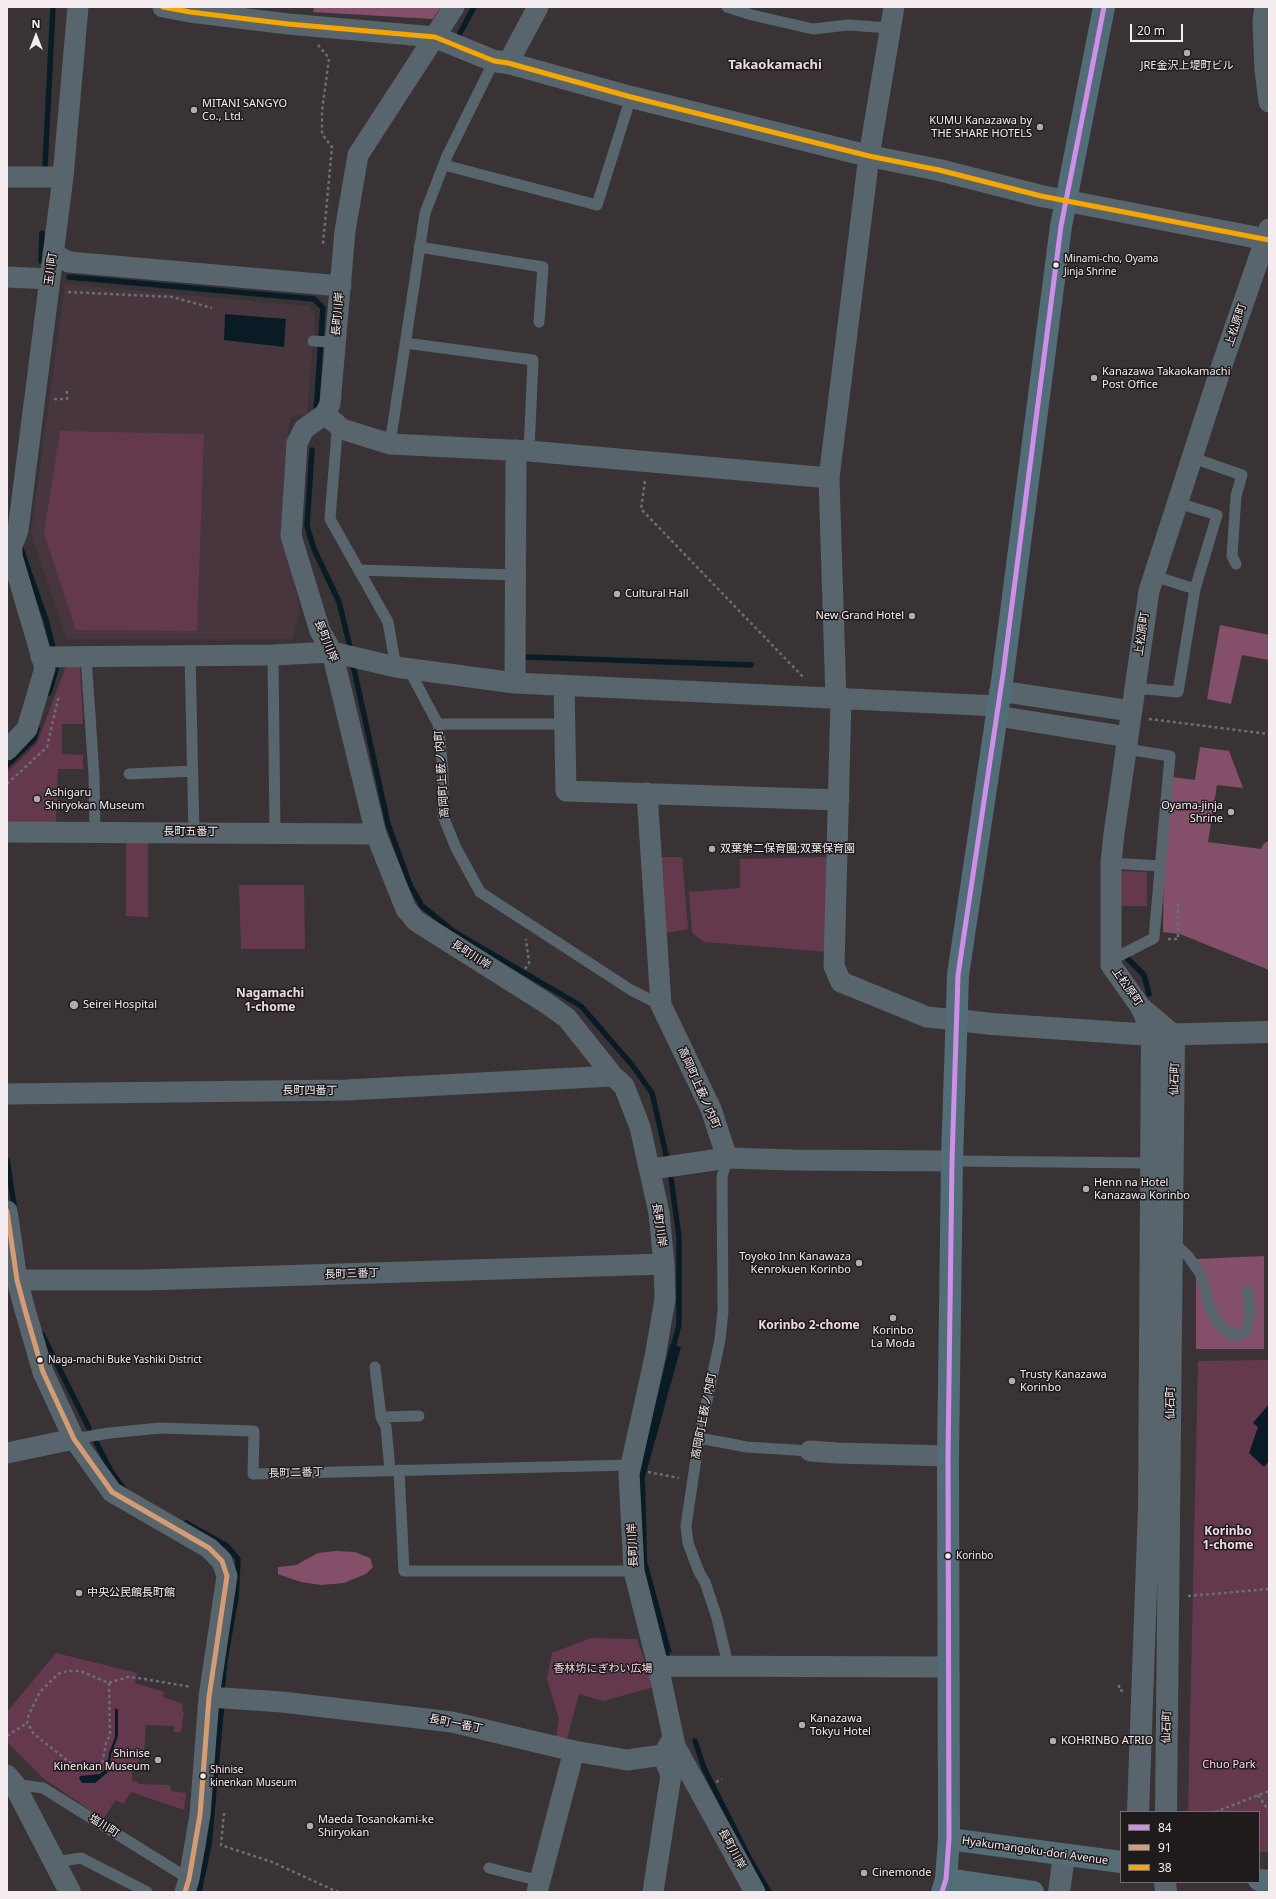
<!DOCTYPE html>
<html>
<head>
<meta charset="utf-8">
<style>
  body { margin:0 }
  #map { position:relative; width:1276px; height:1899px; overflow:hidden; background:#393336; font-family:"Noto Sans",sans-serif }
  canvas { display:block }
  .frame { position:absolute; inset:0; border:8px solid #f4ecef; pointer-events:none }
  .legend { position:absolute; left:1120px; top:1811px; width:140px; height:72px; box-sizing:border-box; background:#1f1a1c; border:1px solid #746e70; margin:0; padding:5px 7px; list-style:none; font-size:12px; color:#f4ecef }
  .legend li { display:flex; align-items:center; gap:8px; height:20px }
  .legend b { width:20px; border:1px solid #746e70 }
  .north { position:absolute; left:16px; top:16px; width:40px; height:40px; -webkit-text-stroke:3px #1f1a1c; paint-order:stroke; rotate:0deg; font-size:11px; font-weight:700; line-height:16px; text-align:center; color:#f4ecef }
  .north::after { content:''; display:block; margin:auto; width:14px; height:18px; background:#f4ecef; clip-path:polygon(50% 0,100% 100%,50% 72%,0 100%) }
  .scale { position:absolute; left:1130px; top:24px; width:53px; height:18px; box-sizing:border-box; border:2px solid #f4ecef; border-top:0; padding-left:5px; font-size:12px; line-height:14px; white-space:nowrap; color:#f4ecef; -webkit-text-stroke:3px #1f1a1c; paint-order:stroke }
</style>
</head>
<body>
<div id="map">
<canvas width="1276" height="1899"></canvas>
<div class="frame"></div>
<ul class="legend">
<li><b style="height:5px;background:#ce8fe9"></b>84</li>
<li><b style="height:5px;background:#d39c74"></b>91</li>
<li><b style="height:5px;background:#f7a600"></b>38</li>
</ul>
<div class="north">N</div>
<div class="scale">20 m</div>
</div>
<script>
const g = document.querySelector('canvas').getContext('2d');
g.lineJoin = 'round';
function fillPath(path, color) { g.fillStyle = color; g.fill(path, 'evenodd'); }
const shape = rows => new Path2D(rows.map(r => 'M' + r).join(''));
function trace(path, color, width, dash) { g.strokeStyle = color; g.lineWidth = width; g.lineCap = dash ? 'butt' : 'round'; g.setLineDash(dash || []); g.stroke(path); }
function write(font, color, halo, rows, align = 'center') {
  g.font = font + ' "Noto Sans","Noto Sans JP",sans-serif'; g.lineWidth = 3; g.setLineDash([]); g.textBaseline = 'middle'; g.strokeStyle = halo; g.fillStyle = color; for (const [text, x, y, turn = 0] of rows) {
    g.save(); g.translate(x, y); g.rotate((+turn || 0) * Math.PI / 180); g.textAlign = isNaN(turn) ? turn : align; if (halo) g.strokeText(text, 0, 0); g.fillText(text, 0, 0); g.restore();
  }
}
const built = shape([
  [65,284,309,306,315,315,307,414,290,417,288,434,286,542,300,612,292,639,67,639,31,534]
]);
const green = shape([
  [60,431,204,434,197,631,76,630,44,533],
  [80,665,83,724,62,724,62,754,83,755,83,769,58,769,56,824,7,824,7,773,37,743,66,666],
  [148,838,148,917,126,916,126,839],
  [654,857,682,857,688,929,662,934],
  [826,857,828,952,704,942,692,933,689,892,740,888,740,859],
  [1119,871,1147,872,1147,906,1119,906],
  [239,885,304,885,305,949,241,949],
  [1269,1360,1269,1853,1259,1851,1259,1812,1188,1812,1198,1361],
  [591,1638,637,1639,654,1687,603,1701,579,1694,567,1739,556,1738,559,1719,547,1679,552,1653],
  [56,1653,137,1673,135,1683,164,1692,163,1697,183,1704,182,1712,184,1712,181,1732,174,1732,174,1726,146,1725,144,1751,139,1751,138,1769,132,1769,132,1781,138,1782,138,1784,170,1785,171,1791,186,1793,184,1810,131,1792,123,1804,116,1800,103,1819,43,1778,7,1742,7,1712]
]);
const forest = shape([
  [314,7,441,7,433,19,313,12],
  [1220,625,1269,635,1269,660,1242,655,1231,704,1207,699],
  [1200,747,1229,751,1243,788,1217,785,1208,842,1261,849,1264,843,1269,841,1269,970,1180,934,1163,932,1164,853,1173,777,1195,780],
  [1264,1256,1264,1349,1196,1349,1196,1259],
  [335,1551,355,1552,370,1558,373,1567,366,1574,344,1583,321,1585,301,1582,278,1574,278,1567,296,1565,318,1553]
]);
const water = shape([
  [225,314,286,319,284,347,224,340],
  [670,1344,681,1347,645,1477,647,1561,672,1653,664,1649,641,1560,638,1477],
  [1269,1404,1269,1461,1264,1467,1249,1453,1258,1427,1253,1423],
  [115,1708,118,1710,118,1736,111,1755,110,1764,107,1773,95,1783,82,1783,79,1778,80,1776,100,1774,107,1768,109,1753,115,1737]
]);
const stream = shape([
  [460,33,474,7],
  [45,167,53,7],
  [41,261,42,233],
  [69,277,314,299,323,308,316,413],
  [312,450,307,526,314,549,339,602,350,647],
  [20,546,46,620,54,652],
  [528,657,751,665],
  [353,665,388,824,410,885,422,906,453,931,581,1006,632,1065,652,1093,668,1163],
  [49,693,57,666,56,661],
  [7,765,34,739,37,729],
  [1126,957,1144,975,1149,994],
  [7,1160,15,1211],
  [670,1171,679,1237,679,1325,672,1351],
  [42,1334,89,1428],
  [96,1442,112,1473,124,1489],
  [186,1523,227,1546,238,1559,236,1597,225,1660,222,1693],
  [664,1643,667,1654],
  [695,1741,704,1768,749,1858,769,1892],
  [199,1892,209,1845,222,1702]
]);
const path = shape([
  [318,45,329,58,322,111,322,134,332,147,323,244],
  [68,292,172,297,212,308],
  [54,399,67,399,67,389],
  [645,481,641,509,804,678],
  [1149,719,1269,734],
  [7,784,47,747,59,695],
  [1168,939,1178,939,1178,902],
  [525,969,529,963,526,939],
  [648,1472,679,1478],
  [1188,1596,1269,1589],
  [109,1683,110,1735,106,1743,102,1764,91,1768,79,1766,68,1761,34,1734,27,1723,29,1714,40,1692,58,1674,67,1671,80,1671,109,1683,128,1677,138,1678,191,1687],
  [1118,1686,1119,1686,1119,1690,1123,1691],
  [7,1736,27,1723],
  [716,1782,722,1779],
  [1258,1795,1269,1811],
  [1215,1812,1269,1791],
  [224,1813,221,1845,272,1862,338,1892]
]);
const service = shape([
  [727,7,752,15,813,29,848,25,890,28],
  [444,165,597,205,631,97],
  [419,247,543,267,539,322],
  [313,341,329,342],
  [405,343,533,360,529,451],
  [333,425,337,432,330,519,388,622,396,667],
  [390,444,425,213,447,156,494,61],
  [1193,458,1242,475,1236,496,1232,556,1236,564],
  [1178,503,1217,515,1195,589],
  [359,570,515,575],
  [190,655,194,832],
  [273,655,275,833],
  [86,656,94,775,95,832],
  [408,668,438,724,443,770,443,816,456,848,480,892,631,990,661,1005],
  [1135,688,1178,692,1195,589,1154,576],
  [438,724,565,724],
  [129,774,193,771],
  [1111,863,1160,866],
  [1111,960,1154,938,1170,756,1126,749],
  [727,1158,722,1177,723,1311,720,1340,699,1438,686,1526,688,1543,699,1572,705,1582,717,1618,728,1665],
  [952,1161,1151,1163],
  [1173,1242,1188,1256,1200,1273,1210,1307,1218,1323,1232,1335,1237,1336,1243,1333,1247,1328,1250,1313,1248,1291],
  [375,1367,381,1417,386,1427,390,1470],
  [381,1417,419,1416],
  [699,1438,747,1447,810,1451],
  [74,1439,109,1433,160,1428,254,1431,253,1474,631,1465],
  [399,1470,404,1571,634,1571],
  [14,1784,43,1788,189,1879],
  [55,1862,81,1858,147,1892],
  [489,1868,540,1881]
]);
const minor = shape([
  [163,7,190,12,288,24,435,37],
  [454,7,358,155,345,231,330,404,325,414,304,429,297,443,291,536,320,631,332,652,376,834,406,909,416,921,546,1003,567,1018,613,1076,624,1086,640,1127,659,1213,664,1264,665,1299,655,1357,629,1474,634,1571,658,1666,675,1746,755,1892],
  [1265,7,1263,21,1265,70,1269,102],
  [508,63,538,7],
  [7,177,63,177],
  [53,254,69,262,341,286],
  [7,277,50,279],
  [325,414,342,429,390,444,529,451,829,478],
  [41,657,273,655,332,652,396,667,515,683,998,706],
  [515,683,516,450],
  [564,685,566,791,839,800],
  [1000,691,1131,711],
  [836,699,829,478,869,156,894,7],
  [841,699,834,966,841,982,927,1017,957,1020],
  [997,716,1128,737],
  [7,750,27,729,45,668,12,556,12,546,18,530,63,177,78,7],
  [647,793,661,1005,711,1109,727,1158],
  [7,832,376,834],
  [1148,1025,1142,1009,1111,965,1111,863,1114,834,1149,591,1224,359,1269,229],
  [7,1094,347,1090,613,1076],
  [651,1172,659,1168,727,1158,792,1160,952,1161],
  [7,1211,17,1280,25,1310,43,1372,74,1439,112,1492,209,1548,222,1561,227,1576,209,1697,200,1815,189,1879,185,1892],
  [17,1280,145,1280,664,1264],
  [810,1451,837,1453,948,1456],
  [7,1453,74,1439],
  [658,1666,948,1667],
  [209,1697,282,1702,452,1722,574,1751,627,1760,663,1755,673,1738],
  [537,1892,574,1751],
  [653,1892,671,1775,663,1755]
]);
const tertiary = shape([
  [435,37,494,61,508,63,631,97,869,156,939,170,1041,196,1269,240],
  [1142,1009,1174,1036,1166,1812],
  [957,1020,992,1024,1152,1035,1269,1032],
  [7,1776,14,1784,70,1892],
  [1138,1812,1149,1507,1152,1035],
  [1165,1882,1166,1892],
  [1059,1892,1064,1855]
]);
const primary = shape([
  [949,1839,1121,1862],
  [946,1879,1033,1892],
  [1259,1880,1269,1881]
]);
const trunk = shape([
  [942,1892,946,1879,949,1839,948,1456,952,1161,958,975,1003,674,1061,226,1104,7]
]);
const bus1 = shape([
  [942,1892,946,1879,949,1839,948,1456,952,1161,958,975,1003,674,1061,226,1104,7]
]);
const bus2 = shape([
  [7,1211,17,1280,25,1310,43,1372,74,1439,112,1492,209,1548,222,1561,227,1576,209,1697,200,1815,189,1879,185,1892]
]);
const bus3 = shape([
  [163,7,190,12,288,24,435,37,494,61,508,63,631,97,869,156,939,170,1041,196,1269,240]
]);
const markers = [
  [1187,53,4,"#b3abae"],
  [194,110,4,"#b3abae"],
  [1040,127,4,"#b3abae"],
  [1056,265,3.5,"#f4ecef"],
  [1094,378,4,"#b3abae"],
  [617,594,4,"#b3abae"],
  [912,616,4,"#b3abae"],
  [37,799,4,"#b3abae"],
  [1231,812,4,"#b3abae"],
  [712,849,4,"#b3abae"],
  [74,1005,5,"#b3abae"],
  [1086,1189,4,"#b3abae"],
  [859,1263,4,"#b3abae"],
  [893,1318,4,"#b3abae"],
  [40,1360,3.5,"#f4ecef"],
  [1012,1381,4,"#b3abae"],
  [948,1556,3.5,"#f4ecef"],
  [79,1593,4,"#b3abae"],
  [802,1725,4,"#b3abae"],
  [1053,1741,4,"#b3abae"],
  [158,1760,4,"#b3abae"],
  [203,1776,3.5,"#f4ecef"],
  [310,1826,4,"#b3abae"],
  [864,1873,4,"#b3abae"]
];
const busNames = [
  ["Minami-cho, Oyama",1064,259],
  ["Jinja Shrine",1064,272],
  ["Naga-machi Buke Yashiki District",48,1360],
  ["Korinbo",956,1556],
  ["Shinise",210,1770],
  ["kinenkan Museum",210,1783]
];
const poiNames = [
  ["JRE金沢上堤町ビル",1187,66,"center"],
  ["MITANI SANGYO",202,104],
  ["Co., Ltd.",202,117],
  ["KUMU Kanazawa by",1032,121,"right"],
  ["THE SHARE HOTELS",1032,134,"right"],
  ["Kanazawa Takaokamachi",1102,372],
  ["Post Office",1102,385],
  ["Cultural Hall",625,594],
  ["New Grand Hotel",904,616,"right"],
  ["Ashigaru",45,793],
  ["Shiryokan Museum",45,806],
  ["Oyama-jinja",1223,806,"right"],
  ["Shrine",1223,819,"right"],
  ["双葉第二保育園;双葉保育園",720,849],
  ["Seirei Hospital",83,1005],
  ["Henn na Hotel",1094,1183],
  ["Kanazawa Korinbo",1094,1196],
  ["Toyoko Inn Kanawaza",851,1257,"right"],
  ["Kenrokuen Korinbo",851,1270,"right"],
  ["Korinbo",893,1331,"center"],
  ["La Moda",893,1344,"center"],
  ["Trusty Kanazawa",1020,1375],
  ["Korinbo",1020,1388],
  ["中央公民館長町館",87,1593],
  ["Kanazawa",810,1719],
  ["Tokyu Hotel",810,1732],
  ["KOHRINBO ATRIO",1061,1741],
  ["Shinise",150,1754,"right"],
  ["Kinenkan Museum",150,1767,"right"],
  ["Maeda Tosanokami-ke",318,1820],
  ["Shiryokan",318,1833],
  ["Cinemonde",872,1873]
];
const streetNames = [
  ["玉川町",51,269,-83],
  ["長町川岸",338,314,-85],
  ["上松原町",1236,325,-72],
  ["上松原町",1142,634,-82],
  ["長町川岸",326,641,68],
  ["高岡町上薮ノ内町",442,774,-94],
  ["長町五番丁",191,832],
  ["長町川岸",471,955,32],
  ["上松原町",1127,987,55],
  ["仙石町",1175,1079,-89],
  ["高岡町上薮ノ内町",699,1088,66],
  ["長町四番丁",310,1091],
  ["長町川岸",659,1225,82],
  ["長町三番丁",352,1274,-2],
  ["仙石町",1171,1403,-90],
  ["高岡町上薮ノ内町",704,1416,-79],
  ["長町二番丁",296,1473,-2],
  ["長町川岸",633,1545,-93],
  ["長町一番丁",456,1724,11],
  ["仙石町",1167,1727,-89],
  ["塩川町",104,1826,32],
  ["長町川岸",732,1849,61],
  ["Hyakumangoku-dori Avenue",1035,1851,8]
];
const parkNames = [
  ["香林坊にぎわい広場",603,1669],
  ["Chuo Park",1229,1765]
];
const neighbourhoodNames = [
  ["Nagamachi",270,994],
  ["1-chome",270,1008],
  ["Korinbo 2-chome",809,1326],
  ["Korinbo",1228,1532],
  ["1-chome",1228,1546]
];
const quarterNames = [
  ["Takaokamachi",775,65]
];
fillPath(built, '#47363e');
fillPath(green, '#64394e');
fillPath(forest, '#845069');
fillPath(water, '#091c26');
trace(stream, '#091c26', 5.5);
trace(path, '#697075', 2.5, [3, 3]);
trace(service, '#58656d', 11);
trace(minor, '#58656d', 21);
trace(tertiary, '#58656d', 22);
trace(primary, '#546c76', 22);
trace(trunk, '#526d78', 22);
trace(bus1, '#ce8fe9', 5);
trace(bus2, '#d39c74', 5);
trace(bus3, '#f7a600', 5);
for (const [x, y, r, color] of markers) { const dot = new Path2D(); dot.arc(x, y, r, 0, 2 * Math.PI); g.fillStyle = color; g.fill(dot); trace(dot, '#1f1a1c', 1.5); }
write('10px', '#f4ecef', '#1f1a1c', busNames, 'left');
write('11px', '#f4ecef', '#1f1a1c', poiNames, 'left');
write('11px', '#f4ecef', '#1f1a1c', streetNames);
write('11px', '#fbd5e5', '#1f1a1c', parkNames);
write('bold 12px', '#ebdbe1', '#1f1a1c', neighbourhoodNames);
write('bold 13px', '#ebdbe1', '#1f1a1c', quarterNames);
</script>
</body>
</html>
